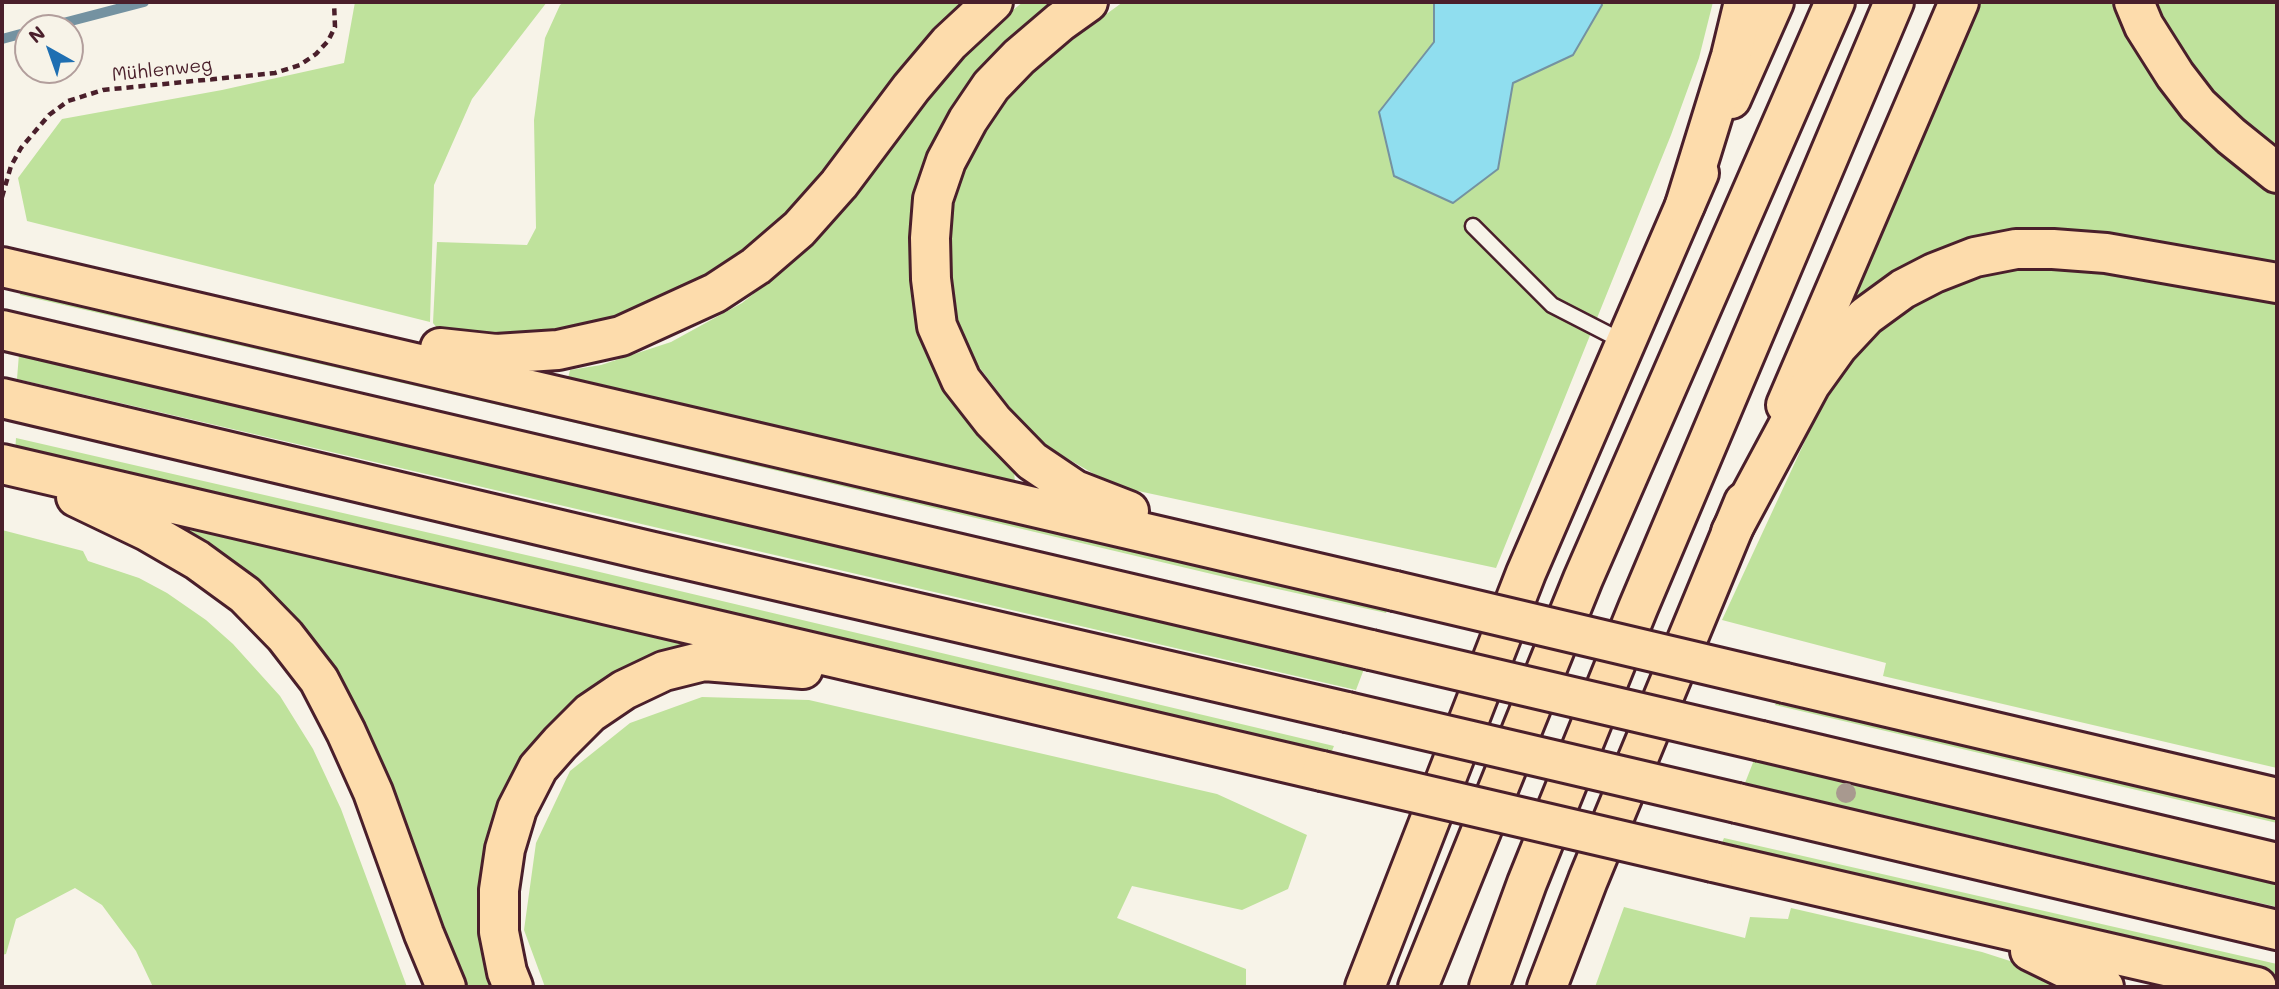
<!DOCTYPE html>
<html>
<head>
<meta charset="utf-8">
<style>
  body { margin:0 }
  #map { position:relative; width:2279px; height:989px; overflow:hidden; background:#f7f3e8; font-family:Mali,sans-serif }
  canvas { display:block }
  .frame { position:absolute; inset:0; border:4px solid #4a1f2b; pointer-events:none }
  .north { position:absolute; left:14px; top:14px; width:70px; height:70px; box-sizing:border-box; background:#f7f3e8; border:2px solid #b29e9c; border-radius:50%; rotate:320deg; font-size:19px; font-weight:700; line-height:28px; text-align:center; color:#4a1f2b }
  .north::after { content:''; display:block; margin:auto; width:24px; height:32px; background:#1f6fb2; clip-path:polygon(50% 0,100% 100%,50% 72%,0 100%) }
</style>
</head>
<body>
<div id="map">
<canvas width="2279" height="989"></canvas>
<div class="frame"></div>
<div class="north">N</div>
</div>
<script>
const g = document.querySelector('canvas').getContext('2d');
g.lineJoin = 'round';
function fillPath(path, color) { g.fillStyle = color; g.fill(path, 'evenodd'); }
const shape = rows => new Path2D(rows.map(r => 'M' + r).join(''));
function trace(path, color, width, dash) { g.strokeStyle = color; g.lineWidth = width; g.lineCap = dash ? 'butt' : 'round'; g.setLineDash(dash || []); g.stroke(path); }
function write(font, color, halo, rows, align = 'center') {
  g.font = font + ' Mali,sans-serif'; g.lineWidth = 5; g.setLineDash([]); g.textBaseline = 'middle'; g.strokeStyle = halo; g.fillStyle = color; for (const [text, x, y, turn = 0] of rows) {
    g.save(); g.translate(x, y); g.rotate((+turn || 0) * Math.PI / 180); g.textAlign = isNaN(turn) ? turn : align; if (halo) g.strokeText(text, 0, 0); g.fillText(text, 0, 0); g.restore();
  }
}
const green = shape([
  [355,2,547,2,472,99,434,185,430,322,27,221,18,178,62,119,222,90,344,63],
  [564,2,966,2,906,62,814,186,753,247,673,298,582,330,445,338,433,323,437,242,527,245,536,228,534,120,545,38,560,5],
  [1023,2,1056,2,1010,39,983,67,916,254,1013,461,1015,482,568,378,570,370,601,365,671,342,742,303,776,276,802,252,964,55,998,22],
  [1123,2,1713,2,1699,58,1671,135,1496,568,1115,486,1035,440,963,346,939,253,955,167,1004,97,1083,31],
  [1978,2,2118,2,2277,188,2277,265,2157,242,2082,232,2026,229,1994,232,1958,243,1919,258,1867,291,1852,308,1846,304],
  [2156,2,2277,2,2277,152,2217,100,2173,38],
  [2002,270,2084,270,2277,303,2277,768,1883,676,1886,663,1722,620,1817,415,1848,363,1895,315,1935,291],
  [21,280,1392,598,1386,613,1237,580,563,420,20,295],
  [19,354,815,540,1364,669,1356,690,17,379],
  [16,438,587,569,1334,746,1328,760,15,454],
  [162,518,707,643,539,741,499,987,466,987,455,965,407,827,361,721],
  [2,530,83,551,88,561,139,578,167,593,206,620,233,644,280,696,313,749,341,809,407,987,153,987,136,951,102,905,75,888,16,919,6,954,2,955],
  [1781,691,2277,807,2277,823,1775,705],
  [702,697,809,700,1217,794,1307,835,1288,889,1242,910,1132,886,1117,918,1246,969,1246,987,545,987,524,930,536,843,570,771,630,723],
  [1754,760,2277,882,2277,907,1745,783],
  [1724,838,2277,964,2277,984,1718,852],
  [1624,907,1745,938,1750,917,1788,919,1791,908,1982,952,2060,977,2079,987,1595,987]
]);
const water = shape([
  [1434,2,1601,2,1602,5,1573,55,1513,83,1498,169,1453,203,1394,176,1379,112,1434,42,1434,2]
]);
const stream = shape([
  [44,28,144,2],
  [2,39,28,32]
]);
const path = shape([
  [2,197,11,166,21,148,49,115,68,101,103,90,275,73,300,65,316,54,328,41,335,27,334,2]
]);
const service = shape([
  [1473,226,1552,305,1624,342]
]);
const trunk = shape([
  [1731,99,1774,2],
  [1786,405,1959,2],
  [1365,987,1526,573,1699,173],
  [1418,987,1583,579,1835,2],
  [1489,987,1527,883,1638,608,1894,2],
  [1547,987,1588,880,1744,502]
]);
const motorway = shape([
  [1088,2,1060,22,1019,57,991,86,968,120,946,161,933,199,930,238,931,279,937,326,961,380,993,421,1032,461,1075,490,1129,511],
  [2134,2,2144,26,2175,75,2198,105,2231,136,2277,173],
  [1685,205,1731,56,1744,2],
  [2,267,1395,591],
  [2,330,1371,650],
  [440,348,496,354,558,350,621,336,715,293,756,266,799,229,839,184,911,88,949,43,993,2],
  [2,398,649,551,1347,712],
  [2,464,1322,771],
  [76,497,147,531,197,560,245,595,285,636,319,680,346,732,373,792,424,934,446,987],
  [1731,532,1810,385,1838,346,1866,316,1903,289,1934,273,1975,257,2016,249,2053,249,2106,253,2277,283],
  [1785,683,2277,798],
  [1761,741,2277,863],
  [1737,803,2277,930],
  [1713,862,2257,987],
  [2030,951,2104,987],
  [513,987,507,972,499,932,499,890,505,849,517,809,538,768,560,743,590,713,624,690,664,671,704,661,803,669]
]);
const motorwayBridge = shape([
  [1395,591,1785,683],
  [1371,650,1761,741],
  [1347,712,1737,803],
  [1322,771,1713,862]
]);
const trees = [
  [1846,793]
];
const streetNames = [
  ["Mühlenweg",162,70,-6]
];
fillPath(green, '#bfe29c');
fillPath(water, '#90deef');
trace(water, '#7492a1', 2);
trace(stream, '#7492a1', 10);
trace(service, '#4a1f2b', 19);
trace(trunk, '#4a1f2b', 44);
trace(motorway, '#4a1f2b', 44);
trace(path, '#4a1f2b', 4.5, [7, 5]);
trace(service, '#f7f3e8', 14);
trace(trunk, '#fddcac', 38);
trace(motorway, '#fddcac', 38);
trace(motorwayBridge, '#4a1f2b', 44, []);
trace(motorwayBridge, '#fddcac', 38);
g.fillStyle = '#a8998f';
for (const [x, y] of trees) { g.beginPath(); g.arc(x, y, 10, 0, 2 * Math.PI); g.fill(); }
write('19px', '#4a1f2b', '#f7f3e8', streetNames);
</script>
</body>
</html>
